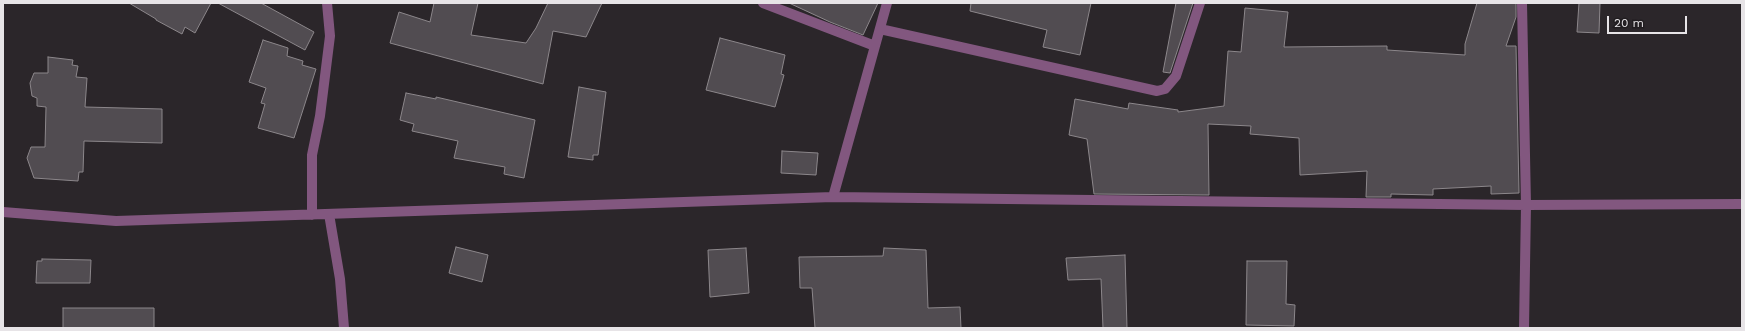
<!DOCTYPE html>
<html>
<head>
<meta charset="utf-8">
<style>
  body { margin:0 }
  #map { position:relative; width:1745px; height:331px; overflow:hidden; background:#2b262a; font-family:"Work Sans",sans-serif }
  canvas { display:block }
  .frame { position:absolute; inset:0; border:4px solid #e7e4e7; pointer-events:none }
  .scale { position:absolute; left:1607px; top:16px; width:80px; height:18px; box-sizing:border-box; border:2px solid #e7e4e7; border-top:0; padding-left:5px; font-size:12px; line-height:14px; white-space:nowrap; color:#e7e4e7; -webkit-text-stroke:3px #211d20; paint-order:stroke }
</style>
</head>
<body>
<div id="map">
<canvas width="1745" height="331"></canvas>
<div class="frame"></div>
<div class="scale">20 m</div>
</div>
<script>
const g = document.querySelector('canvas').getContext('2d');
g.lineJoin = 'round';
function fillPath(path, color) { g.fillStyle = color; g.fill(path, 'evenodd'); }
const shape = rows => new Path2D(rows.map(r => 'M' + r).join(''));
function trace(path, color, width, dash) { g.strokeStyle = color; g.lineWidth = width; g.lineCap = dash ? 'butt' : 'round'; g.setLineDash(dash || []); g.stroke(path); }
const building = shape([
  [129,3,211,3,195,33,185,27,182,34,156,20,156,19,129,3],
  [218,3,261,3,314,32,305,50,218,3],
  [434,3,478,3,471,35,526,43,536,28,548,3,602,3,586,37,553,31,543,84,390,43,399,12,430,22,434,3],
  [789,3,878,3,863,35,830,22,789,3],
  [971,3,1091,3,1080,55,1043,47,1047,30,970,11,971,3],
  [1176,3,1193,3,1170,73,1163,72,1176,3],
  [1477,3,1516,3,1516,17,1506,46,1516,46,1519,193,1491,194,1491,186,1433,189,1433,195,1391,194,1391,197,1366,197,1367,171,1300,175,1299,138,1250,134,1251,126,1208,124,1209,195,1094,194,1087,139,1069,135,1075,99,1128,109,1129,103,1178,110,1178,112,1224,106,1228,51,1241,52,1245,8,1288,12,1284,47,1387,46,1387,50,1465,55,1465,44,1477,3],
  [1579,3,1600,3,1599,33,1577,32,1579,3],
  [720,38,785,55,781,74,784,75,775,107,706,90,720,38],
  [263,40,288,48,287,56,303,61,302,65,316,69,294,138,258,128,265,104,261,103,266,88,249,82,263,40],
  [48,57,73,60,72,65,78,66,76,77,87,78,85,107,162,109,162,143,84,141,83,172,79,172,78,181,34,178,27,158,31,147,45,147,46,107,37,106,37,98,32,96,30,83,34,73,48,73,48,57],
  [579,87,606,92,598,155,593,155,593,160,568,157,579,87],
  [406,93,436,99,436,97,535,120,524,178,504,174,505,167,454,158,458,141,412,131,414,124,400,120,406,93],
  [782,151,818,153,816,175,781,173,782,151],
  [456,247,488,255,482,282,449,273,456,247],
  [746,248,749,293,710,297,708,250,746,248],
  [884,248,926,250,928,308,960,307,961,328,815,328,812,288,800,288,799,257,883,256,884,248],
  [1125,255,1127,328,1103,328,1101,279,1068,280,1066,258,1125,255],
  [42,259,91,260,90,283,36,283,37,261,42,261,42,259],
  [1247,261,1287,261,1286,304,1295,305,1294,326,1246,325,1247,261],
  [63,308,154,308,154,328,63,328,63,308]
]);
const street = shape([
  [763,3,875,46],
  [1522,3,1526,205,1524,328],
  [880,29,1157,91,1165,89,1176,76,1200,3],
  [833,197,887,3],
  [3,212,116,221,833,197,1526,205,1742,204],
  [329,214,340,279,344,328],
  [312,215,312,155,320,116,330,36,327,3]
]);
fillPath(building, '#514c51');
trace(building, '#8c878b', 1);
trace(street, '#82577f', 10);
</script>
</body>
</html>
